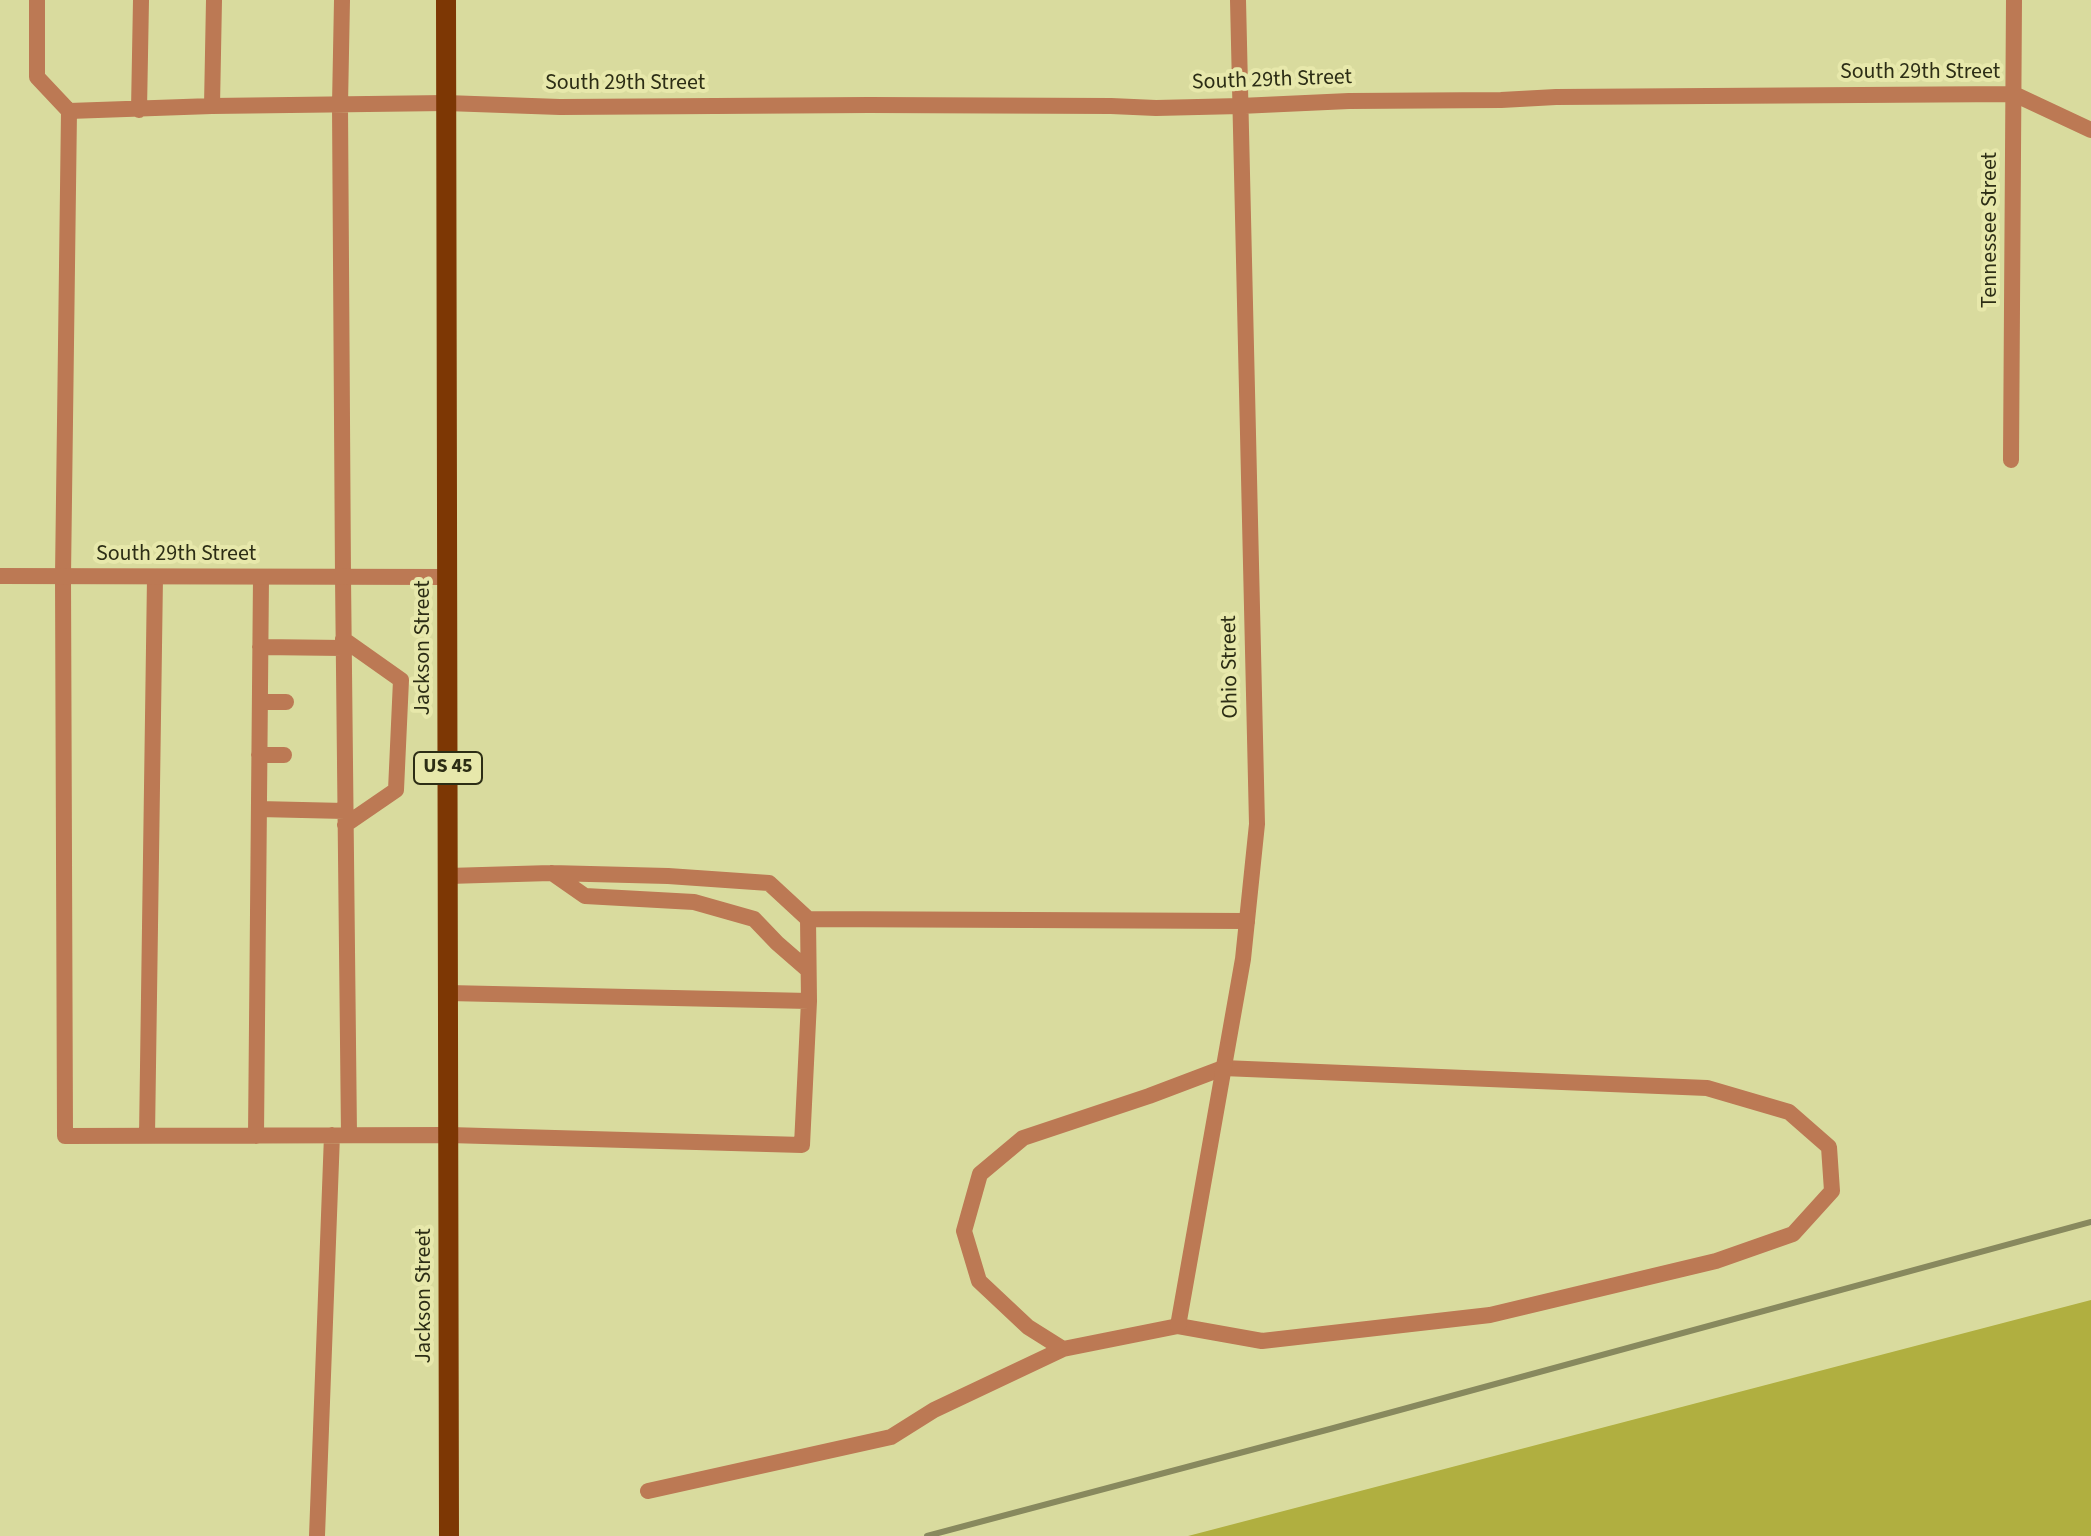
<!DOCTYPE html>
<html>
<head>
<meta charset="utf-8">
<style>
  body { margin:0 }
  canvas { display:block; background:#d9db9e }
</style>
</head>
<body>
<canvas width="2091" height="1536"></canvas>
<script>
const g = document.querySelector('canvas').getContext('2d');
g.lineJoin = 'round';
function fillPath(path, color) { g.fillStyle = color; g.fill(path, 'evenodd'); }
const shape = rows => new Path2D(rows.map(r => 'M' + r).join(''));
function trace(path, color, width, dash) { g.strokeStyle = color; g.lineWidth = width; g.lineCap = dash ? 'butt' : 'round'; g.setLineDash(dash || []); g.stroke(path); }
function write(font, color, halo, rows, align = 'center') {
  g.font = font + ' "Source Sans 3",sans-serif'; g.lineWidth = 8; g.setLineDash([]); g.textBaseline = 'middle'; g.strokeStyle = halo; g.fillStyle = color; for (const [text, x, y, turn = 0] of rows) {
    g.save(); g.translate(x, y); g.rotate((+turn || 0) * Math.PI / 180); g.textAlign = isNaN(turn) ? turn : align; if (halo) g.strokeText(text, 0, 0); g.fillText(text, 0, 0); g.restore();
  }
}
const green = shape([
  [2091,1300,2091,1536,1188,1536]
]);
const lane = shape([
  [37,0,37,77,69,111],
  [342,0,340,105,343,577,349,1135],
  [446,103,212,106,69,111,63,576,65,1136,449,1135,802,1145,809,1001],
  [212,106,214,0],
  [139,110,141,0],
  [343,639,401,680,396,790,345,825],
  [260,647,343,648],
  [260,702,286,702],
  [259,755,284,755],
  [259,809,345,811],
  [552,873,585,896,694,902,754,919,777,943,808,970],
  [448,876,551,873,668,876,769,883,808,919,809,1001,448,993],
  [808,919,1247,921],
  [1223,1068,1707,1088,1789,1112,1829,1147,1832,1191,1793,1234,1716,1261,1490,1315,1262,1341,1178,1326,1063,1349,1028,1327,979,1281,964,1231,980,1174,1023,1138,1149,1096,1223,1068],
  [147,1136,155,577],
  [256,1136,261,577],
  [648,1491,891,1437,934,1410,1063,1349],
  [317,1536,332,1135]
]);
const street = shape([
  [446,103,560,107,869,105,1111,106,1156,108,1240,106,1349,101,1501,100,1556,97,2014,94,2091,130],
  [2011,460,2014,0],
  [0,576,448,577],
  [1178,1326,1243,959,1257,824,1238,0]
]);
const primary = shape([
  [446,0,449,1536]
]);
const rail = shape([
  [927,1536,1330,1429,2091,1222]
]);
const shields = [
  [448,768,68]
];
const shieldNames = [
  ["US 45",448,768]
];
const streetNames = [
  ["South 29th Street",1920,73],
  ["South 29th Street",1272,81,-2],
  ["South 29th Street",625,84],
  ["Tennessee Street",1991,230,-90],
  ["South 29th Street",176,555],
  ["Jackson Street",424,648,-90],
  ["Ohio Street",1231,667,-91],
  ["Jackson Street",425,1296,-90]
];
fillPath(green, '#b0af40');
trace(lane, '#bc7954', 16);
trace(street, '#bc7954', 16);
trace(primary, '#7d3704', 20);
trace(rail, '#88895e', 6);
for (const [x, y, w] of shields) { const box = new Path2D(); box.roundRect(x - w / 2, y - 16, w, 32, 6); g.fillStyle = '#e7e8ab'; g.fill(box); trace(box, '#2c2d15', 2); }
write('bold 20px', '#2c2d15', null, shieldNames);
write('22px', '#2c2d15', '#e7e8ab', streetNames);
</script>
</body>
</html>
